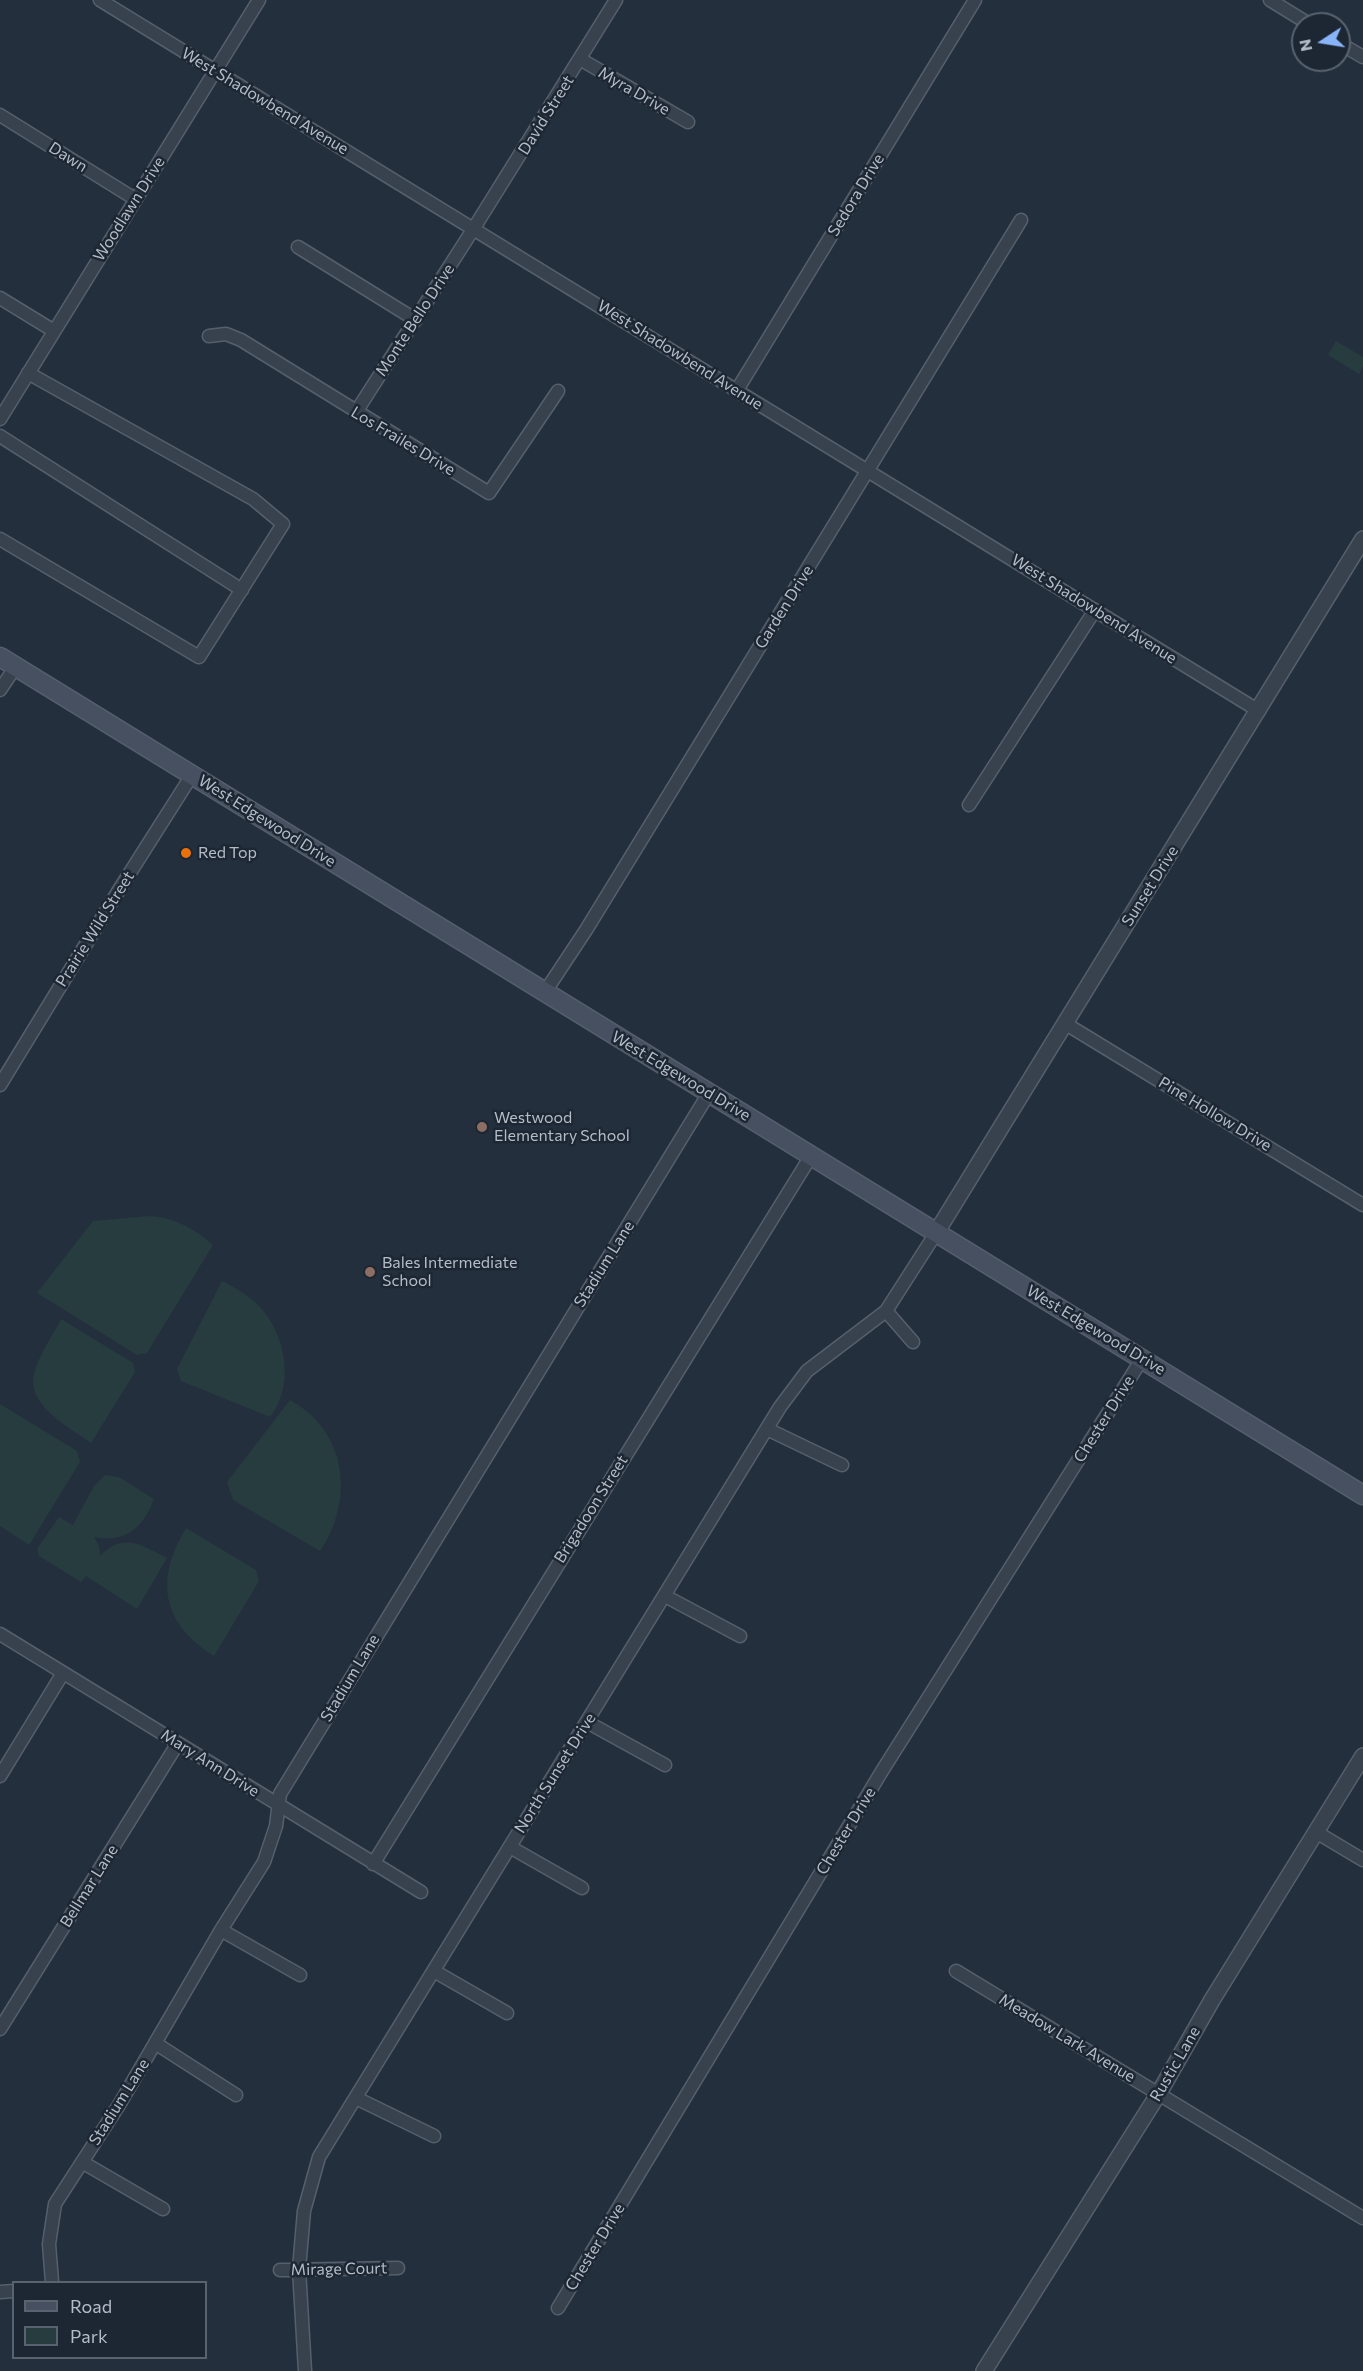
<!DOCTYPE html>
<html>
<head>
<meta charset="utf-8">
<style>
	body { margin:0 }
	#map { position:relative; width:1363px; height:2371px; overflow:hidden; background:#242f3e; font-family:Commissioner,sans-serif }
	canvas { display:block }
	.legend { position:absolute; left:12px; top:2281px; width:195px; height:78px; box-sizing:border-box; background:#1d2633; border:2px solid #59626f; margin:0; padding:8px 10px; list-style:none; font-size:18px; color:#b4bcc9 }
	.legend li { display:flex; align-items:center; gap:12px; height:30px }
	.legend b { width:30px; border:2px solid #59626f }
	.north { position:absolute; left:1291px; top:12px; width:60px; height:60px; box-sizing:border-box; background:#1d2633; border:2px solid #59626f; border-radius:50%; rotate:258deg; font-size:16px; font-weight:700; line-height:24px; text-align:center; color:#b4bcc9 }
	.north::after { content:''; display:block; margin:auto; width:21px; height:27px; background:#8ab4f8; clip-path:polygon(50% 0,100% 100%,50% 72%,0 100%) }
</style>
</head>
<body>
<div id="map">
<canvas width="1363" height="2371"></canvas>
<ul class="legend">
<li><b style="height:8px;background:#465061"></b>Road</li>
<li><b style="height:16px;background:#263c3f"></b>Park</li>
</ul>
<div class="north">N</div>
</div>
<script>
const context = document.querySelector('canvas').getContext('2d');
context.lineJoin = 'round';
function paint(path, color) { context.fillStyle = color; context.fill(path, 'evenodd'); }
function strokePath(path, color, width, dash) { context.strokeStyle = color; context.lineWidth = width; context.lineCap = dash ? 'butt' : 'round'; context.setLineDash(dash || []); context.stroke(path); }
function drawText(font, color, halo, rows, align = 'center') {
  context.font = font + ' Commissioner,sans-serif'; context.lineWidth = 5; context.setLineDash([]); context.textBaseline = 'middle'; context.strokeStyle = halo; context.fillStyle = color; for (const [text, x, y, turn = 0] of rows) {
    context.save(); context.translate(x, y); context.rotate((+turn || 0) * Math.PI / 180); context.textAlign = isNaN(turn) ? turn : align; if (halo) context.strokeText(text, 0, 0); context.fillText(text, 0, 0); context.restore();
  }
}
const green = new Path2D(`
	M1336,341L1363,357V366L1359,374L1328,355Z
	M150,1216C175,1218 194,1228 213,1245L147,1353L137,1355L37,1293L93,1221Z
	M222,1281C236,1288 250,1296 261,1308C286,1336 295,1386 270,1417L181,1381L177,1369Z
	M61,1319L133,1363L135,1372L91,1443C69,1427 23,1404 35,1370C41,1352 53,1335 61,1319Z
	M290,1400C347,1431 355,1500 320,1551L233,1500L227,1482Z
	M0,1404L77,1451L80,1462L29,1545L0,1526Z
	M105,1475L119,1477L154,1499C143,1528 126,1543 94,1537L99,1546L100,1556C123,1532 141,1545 167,1558L137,1609L86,1576L81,1582L39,1556L37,1549L59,1517L73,1525L94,1486Z
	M186,1528L256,1570L259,1581L214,1656C161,1623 155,1579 186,1528Z`);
const minor = new Path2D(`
	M100,0L1259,711
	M1270,0L1309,24
	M1339,43L1363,57
	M580,59L688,122
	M0,115L135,199
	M298,247L416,320
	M0,298L54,331
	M209,336L226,334L241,340L489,493L558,391
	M737,390L975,0
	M356,412L474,228L616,0
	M0,419L259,0
	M0,436L242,590
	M0,539L199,657L283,524L253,499L28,373
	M0,690L16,666
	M969,805L1095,610
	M545,992L586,930L1021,220
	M1066,1024L1363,1205
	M0,1085L119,890L192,775
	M886,1311L913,1342
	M767,1429L842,1465
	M665,1596L740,1636
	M0,1634L421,1892
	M587,1722L665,1765
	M0,1776L63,1673
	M1316,1832L1363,1860
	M510,1847L582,1888
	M373,1864L811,1156
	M221,1930L300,1975
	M434,1971L507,2013
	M956,1971L1363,2218
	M0,2029L178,1743
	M155,2043L236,2095
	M356,2098L434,2136
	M82,2162L163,2209
	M280,2270L398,2268
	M52,2282L49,2244L55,2204L119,2105L221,1930L264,1862L276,1826L280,1794L709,1093
	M0,2292L14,2291
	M558,2308L882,1771L1142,1359
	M305,2371L299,2269L304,2211L319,2157L780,1407L807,1371L886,1311L936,1233`);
const tertiary = new Path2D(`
	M936,1233L1363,539
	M984,2371L1159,2093L1212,2000L1363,1756`);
const secondary = new Path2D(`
	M0,657L1363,1495`);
const markers = [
	[186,853,6,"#e8710a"],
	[482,1127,6,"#8d6e63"],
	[370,1272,6,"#8d6e63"]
];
const streetNames = [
	["Myra Drive",634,91,30],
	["West Shadowbend Avenue",265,101,31],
	["David Street",546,115,-58],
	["Dawn",68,157,32],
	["Sedora Drive",856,195,-59],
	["Woodlawn Drive",129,209,-58],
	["Monte Bello Drive",415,320,-57],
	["West Shadowbend Avenue",680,355,32],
	["Los Frailes Drive",403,441,31],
	["Garden Drive",784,607,-58],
	["West Shadowbend Avenue",1094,609,32],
	["West Edgewood Drive",267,821,32],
	["Sunset Drive",1150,886,-58],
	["Prairie Wild Street",95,929,-58],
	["West Edgewood Drive",681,1076,31],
	["Pine Hollow Drive",1215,1114,31],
	["Stadium Lane",604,1264,-58],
	["West Edgewood Drive",1096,1330,31],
	["Chester Drive",1104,1419,-58],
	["Brigadoon Street",591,1509,-58],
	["Stadium Lane",350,1678,-59],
	["Mary Ann Drive",210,1763,32],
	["North Sunset Drive",555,1773,-58],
	["Chester Drive",846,1831,-59],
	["Bellmar Lane",89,1886,-58],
	["Meadow Lark Avenue",1067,2038,31],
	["Rustic Lane",1175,2064,-60],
	["Stadium Lane",119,2102,-58],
	["Chester Drive",595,2247,-59],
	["Mirage Court",339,2269,-1]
];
const poiNames = [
	["Red Top",198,853],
	["Westwood",494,1118],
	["Elementary School",494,1136],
	["Bales Intermediate",382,1263],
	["School",382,1281]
];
paint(green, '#263c3f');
strokePath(minor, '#565f6c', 15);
strokePath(tertiary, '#565f6c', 18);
strokePath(secondary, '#565f6c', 21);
strokePath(minor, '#38414e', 12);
strokePath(tertiary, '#38414e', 15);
strokePath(secondary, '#465061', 18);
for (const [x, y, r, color] of markers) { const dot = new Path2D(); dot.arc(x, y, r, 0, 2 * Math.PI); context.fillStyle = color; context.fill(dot); strokePath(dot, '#1d2633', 2); }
drawText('16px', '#b4bcc9', '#1d2633', streetNames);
drawText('16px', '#b4bcc9', '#1d2633', poiNames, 'left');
</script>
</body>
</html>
